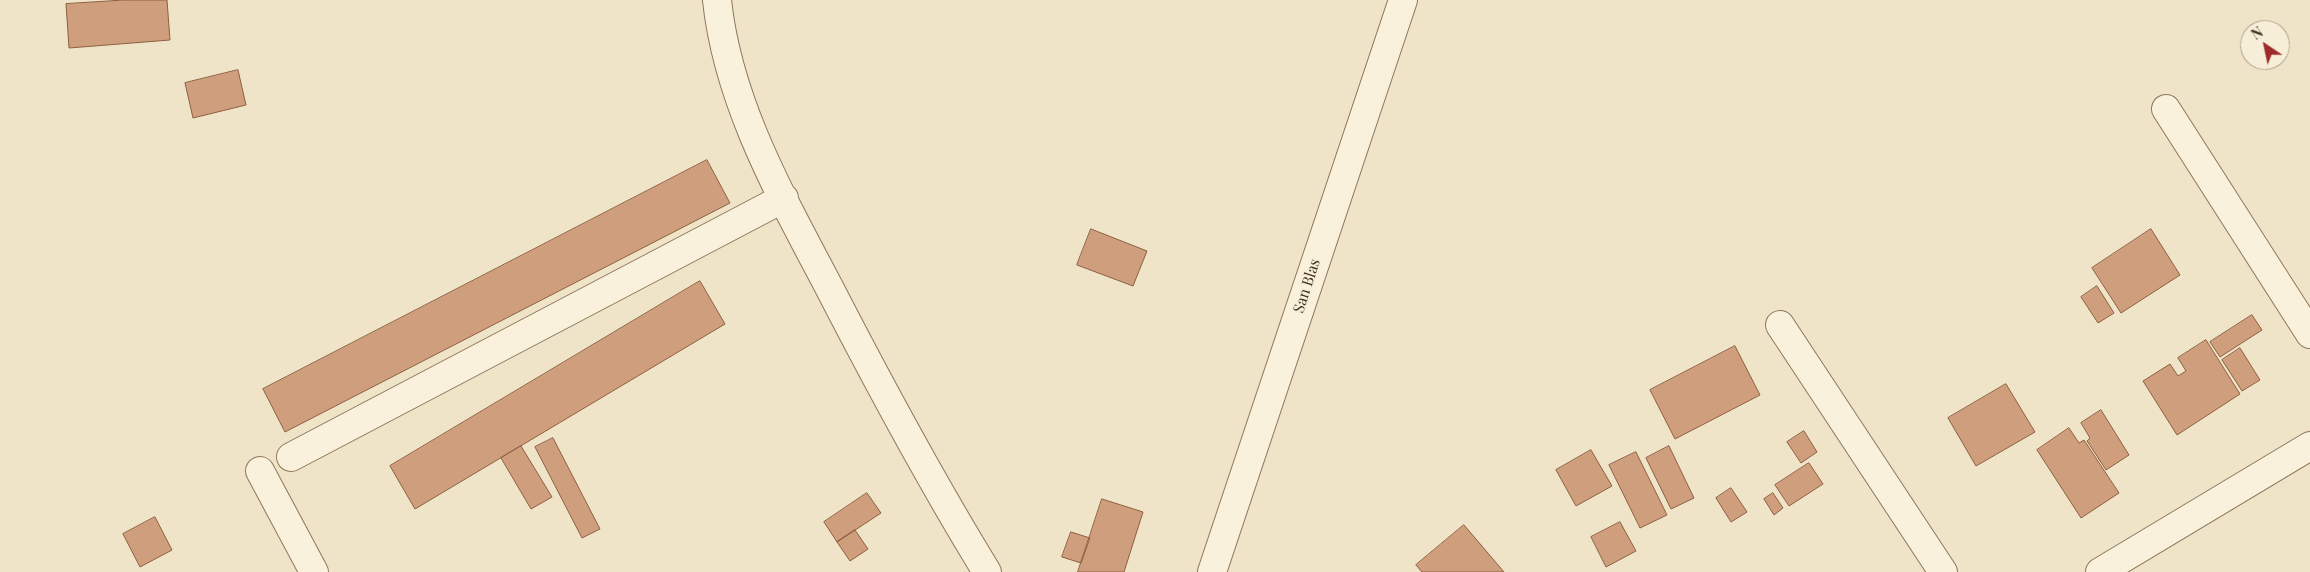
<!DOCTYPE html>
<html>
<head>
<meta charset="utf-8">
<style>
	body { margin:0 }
	#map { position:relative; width:2310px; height:572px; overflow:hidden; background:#f0e4c8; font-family:"Playfair Display",serif }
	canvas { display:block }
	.north { position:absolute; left:2240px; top:20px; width:50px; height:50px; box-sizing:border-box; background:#f7eed8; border:1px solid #ada18e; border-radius:50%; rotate:326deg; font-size:14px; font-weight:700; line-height:20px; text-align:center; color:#3d2e20 }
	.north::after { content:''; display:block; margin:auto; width:18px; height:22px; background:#9e2a2b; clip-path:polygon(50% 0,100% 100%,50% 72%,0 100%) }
</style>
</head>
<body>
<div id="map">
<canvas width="2310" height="572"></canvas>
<div class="north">N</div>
</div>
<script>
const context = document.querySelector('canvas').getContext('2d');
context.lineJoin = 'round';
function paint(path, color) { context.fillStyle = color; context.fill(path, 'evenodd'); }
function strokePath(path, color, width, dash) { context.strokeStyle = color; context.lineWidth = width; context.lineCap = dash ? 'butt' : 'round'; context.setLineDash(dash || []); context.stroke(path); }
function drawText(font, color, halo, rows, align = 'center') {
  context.font = font + ' "Playfair Display",serif'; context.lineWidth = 4; context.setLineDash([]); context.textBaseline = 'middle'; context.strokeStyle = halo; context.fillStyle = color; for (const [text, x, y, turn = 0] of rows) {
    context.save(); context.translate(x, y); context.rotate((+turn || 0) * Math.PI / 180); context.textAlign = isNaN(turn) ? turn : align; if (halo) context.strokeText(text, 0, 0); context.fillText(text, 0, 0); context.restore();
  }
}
const building = new Path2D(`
	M124,0H167L170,40L69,48L66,4Z
	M238,70L246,105L193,118L185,83Z
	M707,160L730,203L285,432L263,389Z
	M1091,229L1147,251L1133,286L1077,265Z
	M2151,229L2180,275L2121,313L2092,268Z
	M700,281L725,324L415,509L390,466Z
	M2097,286L2114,313L2098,323L2081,297Z
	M2252,315L2262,330L2220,357L2210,342Z
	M2206,340L2240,394L2177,435L2143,381L2170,364L2178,376L2186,371L2178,358Z
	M1735,346L1760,395L1675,439L1650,390Z
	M2240,348L2260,380L2242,391L2222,360Z
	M2006,384L2035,432L1976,466L1948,418Z
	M2101,410L2129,455L2106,470L2087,441L2090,438L2081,423Z
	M2069,428L2079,443L2084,440L2119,493L2081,518L2037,450Z
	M1804,431L1817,452L1801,463L1787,442Z
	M553,438L600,529L582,538L535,447Z
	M521,446L552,497L531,509L501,458Z
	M1669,446L1694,498L1671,509L1646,458Z
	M1591,450L1612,486L1576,506L1556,470Z
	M1636,452L1667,515L1640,528L1609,465Z
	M1809,463L1823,484L1789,506L1775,485Z
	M1731,488L1747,512L1731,522L1716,498Z
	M867,493L881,513L837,542L824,522Z
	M1773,493L1783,508L1774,515L1764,499Z
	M1102,499L1143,512L1124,572H1078Z
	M155,517L172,550L140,567L123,534Z
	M1620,522L1636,551L1606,567L1591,537Z
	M1464,525L1504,572H1422L1416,565Z
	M855,530L868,549L850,561L837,542Z
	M1071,532L1090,538L1081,563L1062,557Z`);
const minor = new Path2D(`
	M717,0C728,105 783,199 831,291C880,386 931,481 987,572
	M2166,109L2310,334
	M1780,325L1943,572
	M291,457L784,198
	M260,471L314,572
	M1212,572L1403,0
	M2100,572L2310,446`);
const streetNames = [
	["San Blas",1307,286,-72]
];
paint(building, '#cf9f7d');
strokePath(building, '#8d5f41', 1);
strokePath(minor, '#8d765c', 30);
strokePath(minor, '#faf1dc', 28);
drawText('15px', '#3d2e20', '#f7eed8', streetNames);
</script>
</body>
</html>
